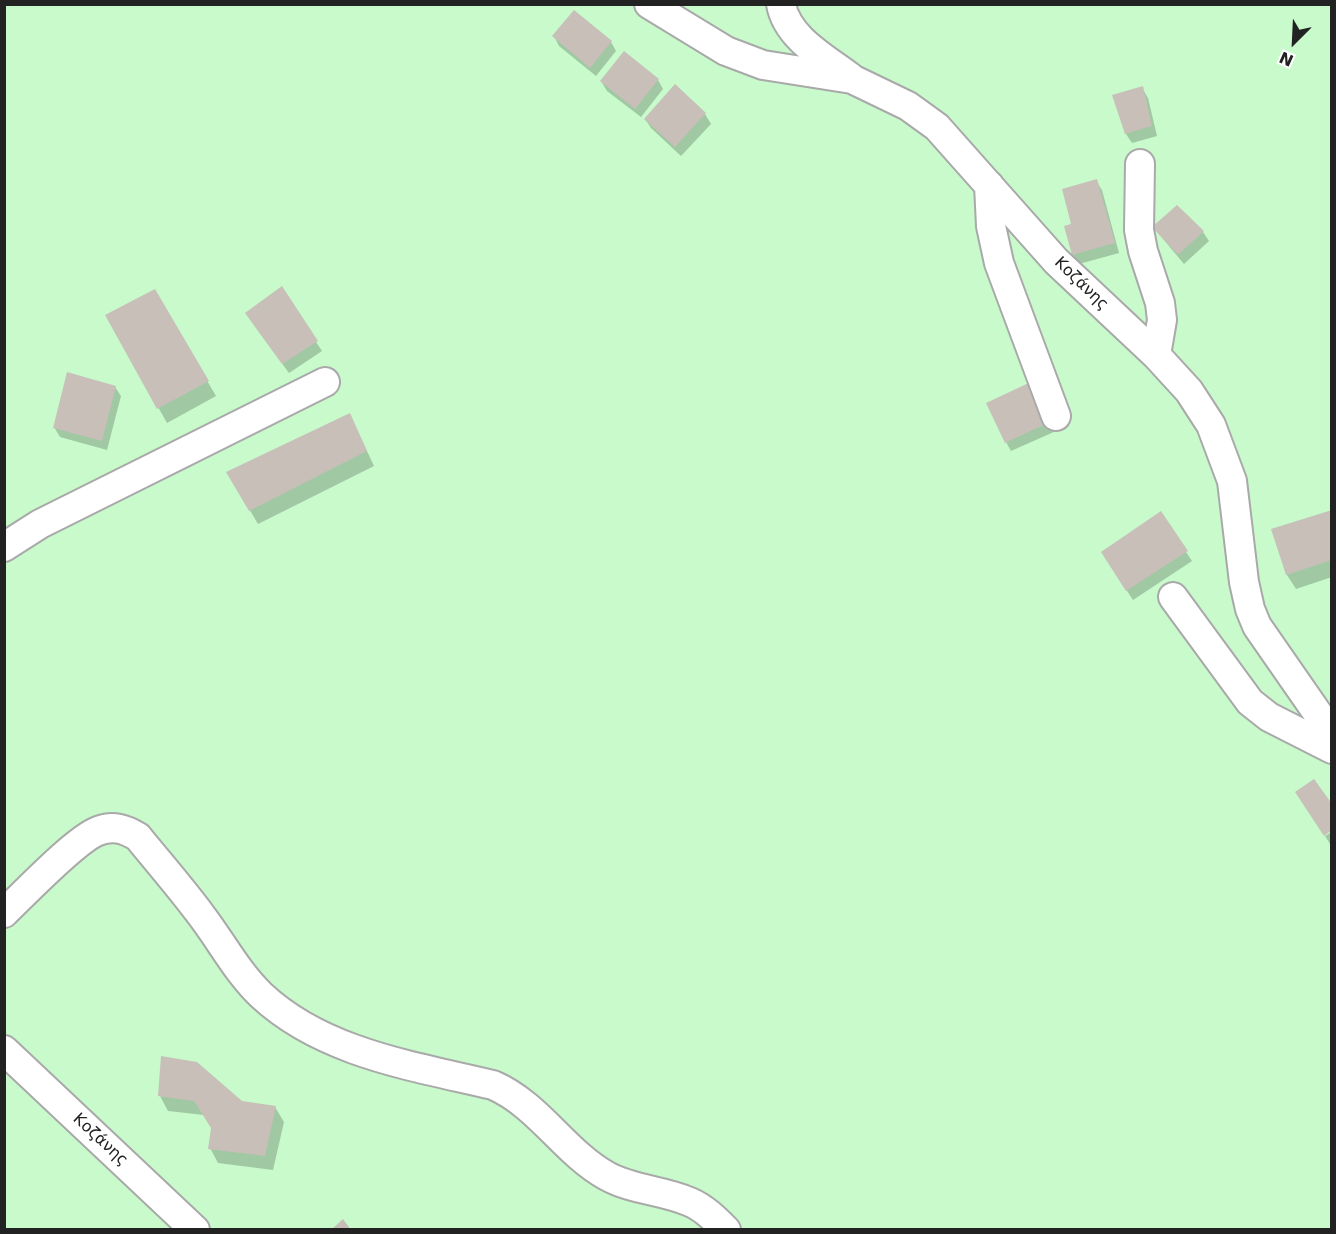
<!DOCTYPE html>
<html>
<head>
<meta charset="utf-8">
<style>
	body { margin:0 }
	#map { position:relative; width:1336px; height:1234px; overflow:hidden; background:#f2efe9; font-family:"DejaVu Sans",sans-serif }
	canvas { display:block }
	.frame { position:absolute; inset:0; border:6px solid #222; pointer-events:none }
	.north { position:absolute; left:1264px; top:12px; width:60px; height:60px; -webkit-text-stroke:4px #fff; paint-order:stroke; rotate:204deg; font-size:16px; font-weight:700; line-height:24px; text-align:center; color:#222 }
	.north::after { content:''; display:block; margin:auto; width:21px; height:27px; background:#222; clip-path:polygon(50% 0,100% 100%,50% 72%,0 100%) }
</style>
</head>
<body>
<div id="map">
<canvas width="1336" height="1234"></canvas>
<div class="frame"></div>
<div class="north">N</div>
</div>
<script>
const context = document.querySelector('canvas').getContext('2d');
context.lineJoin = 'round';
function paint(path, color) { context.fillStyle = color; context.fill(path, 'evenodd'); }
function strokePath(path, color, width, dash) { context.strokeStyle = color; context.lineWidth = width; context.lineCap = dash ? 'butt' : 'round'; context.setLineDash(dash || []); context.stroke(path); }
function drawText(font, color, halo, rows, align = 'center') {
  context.font = font + ' "DejaVu Sans",sans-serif'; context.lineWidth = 6; context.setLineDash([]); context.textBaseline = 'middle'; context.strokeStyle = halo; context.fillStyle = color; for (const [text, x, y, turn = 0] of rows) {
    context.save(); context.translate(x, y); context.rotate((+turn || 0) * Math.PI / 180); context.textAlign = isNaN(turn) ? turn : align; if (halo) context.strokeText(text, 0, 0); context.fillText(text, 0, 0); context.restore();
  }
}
const park = new Path2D(`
	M5,5H1331V1229H5Z`);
const shadow = new Path2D(`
	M554,36L611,42L616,51L596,76L559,46Z
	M658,80L663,89L641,117L607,91L601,81Z
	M675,87L705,114L711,124L681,156L651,128L645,119Z
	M1142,88L1148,98L1157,136L1132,143L1126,134Z
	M1096,181L1102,190L1119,253L1079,264L1073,254V225Z
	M1177,207L1203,232L1209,241L1184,264L1154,228Z
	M154,291L216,396L167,423L107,316Z
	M252,322L316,342L322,351L289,373Z
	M115,387L121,396L107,450L60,437L54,427Z
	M1038,392L1056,431L1011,451L1006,442Z
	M357,430L374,466L258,524L228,473Z
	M1332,511V577L1296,589L1287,575L1273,530Z
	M1186,552L1192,561L1133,600L1108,562Z
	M1332,832V843L1330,844L1325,836Z
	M160,1096L275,1107L284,1122L273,1170L218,1163L210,1148L212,1129L204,1115L168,1111Z`);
const building = new Path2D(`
	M574,10L612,41L590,68L552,36Z
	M624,51L659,79L635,109L600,81Z
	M675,84L706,113L675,147L644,119Z
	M1143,86L1152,126L1125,134L1112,95Z
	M1097,179L1115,243L1072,255L1064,226L1071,224L1062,189Z
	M1177,205L1204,231L1178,255L1152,227Z
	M282,286L318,341L282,364L245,313Z
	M155,289L209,381L157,409L105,315Z
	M67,372L116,386L102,441L53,428Z
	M1033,381L1052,421L1005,443L986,403Z
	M350,413L367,451L249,511L226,472Z
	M1332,510V560L1286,575L1271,529Z
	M1161,511L1188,551L1126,591L1101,552Z
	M1314,779L1332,804V830L1324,836L1295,792Z
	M161,1056L197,1062L242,1101L276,1106L265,1156L208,1149L211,1128L194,1101L158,1096Z
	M343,1219L351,1230H331Z`);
const minor = new Path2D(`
	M649,4L726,51L763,65L852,79L908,106L937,127L1056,261L1156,355L1189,391L1211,425L1232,481L1244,582L1250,609L1257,626L1332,734
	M781,4C787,38 825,58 850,77
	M1140,164L1139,230L1143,251L1160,303L1162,320L1156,355
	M989,185L991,226L999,263L1056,416
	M4,547L40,524L325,382
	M1173,597L1250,702L1269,717L1332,749
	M4,913C25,893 75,840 98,831C113,825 125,829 138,837C159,863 181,888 201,915C221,941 237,972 261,995C323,1053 413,1066 493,1085C539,1105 564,1152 607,1176C632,1190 663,1190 690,1202C704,1208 715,1219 726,1230
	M4,1050L195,1230`);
const streetNames = [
	["Κοζάνης",1081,284,44],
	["Κοζάνης",100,1140,43]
];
paint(park, '#c8facc');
paint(shadow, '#0003');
paint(building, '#c7bfb8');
strokePath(minor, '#a9a9a9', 32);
strokePath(minor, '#fff', 28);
drawText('16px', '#222', '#fff', streetNames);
</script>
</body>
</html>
